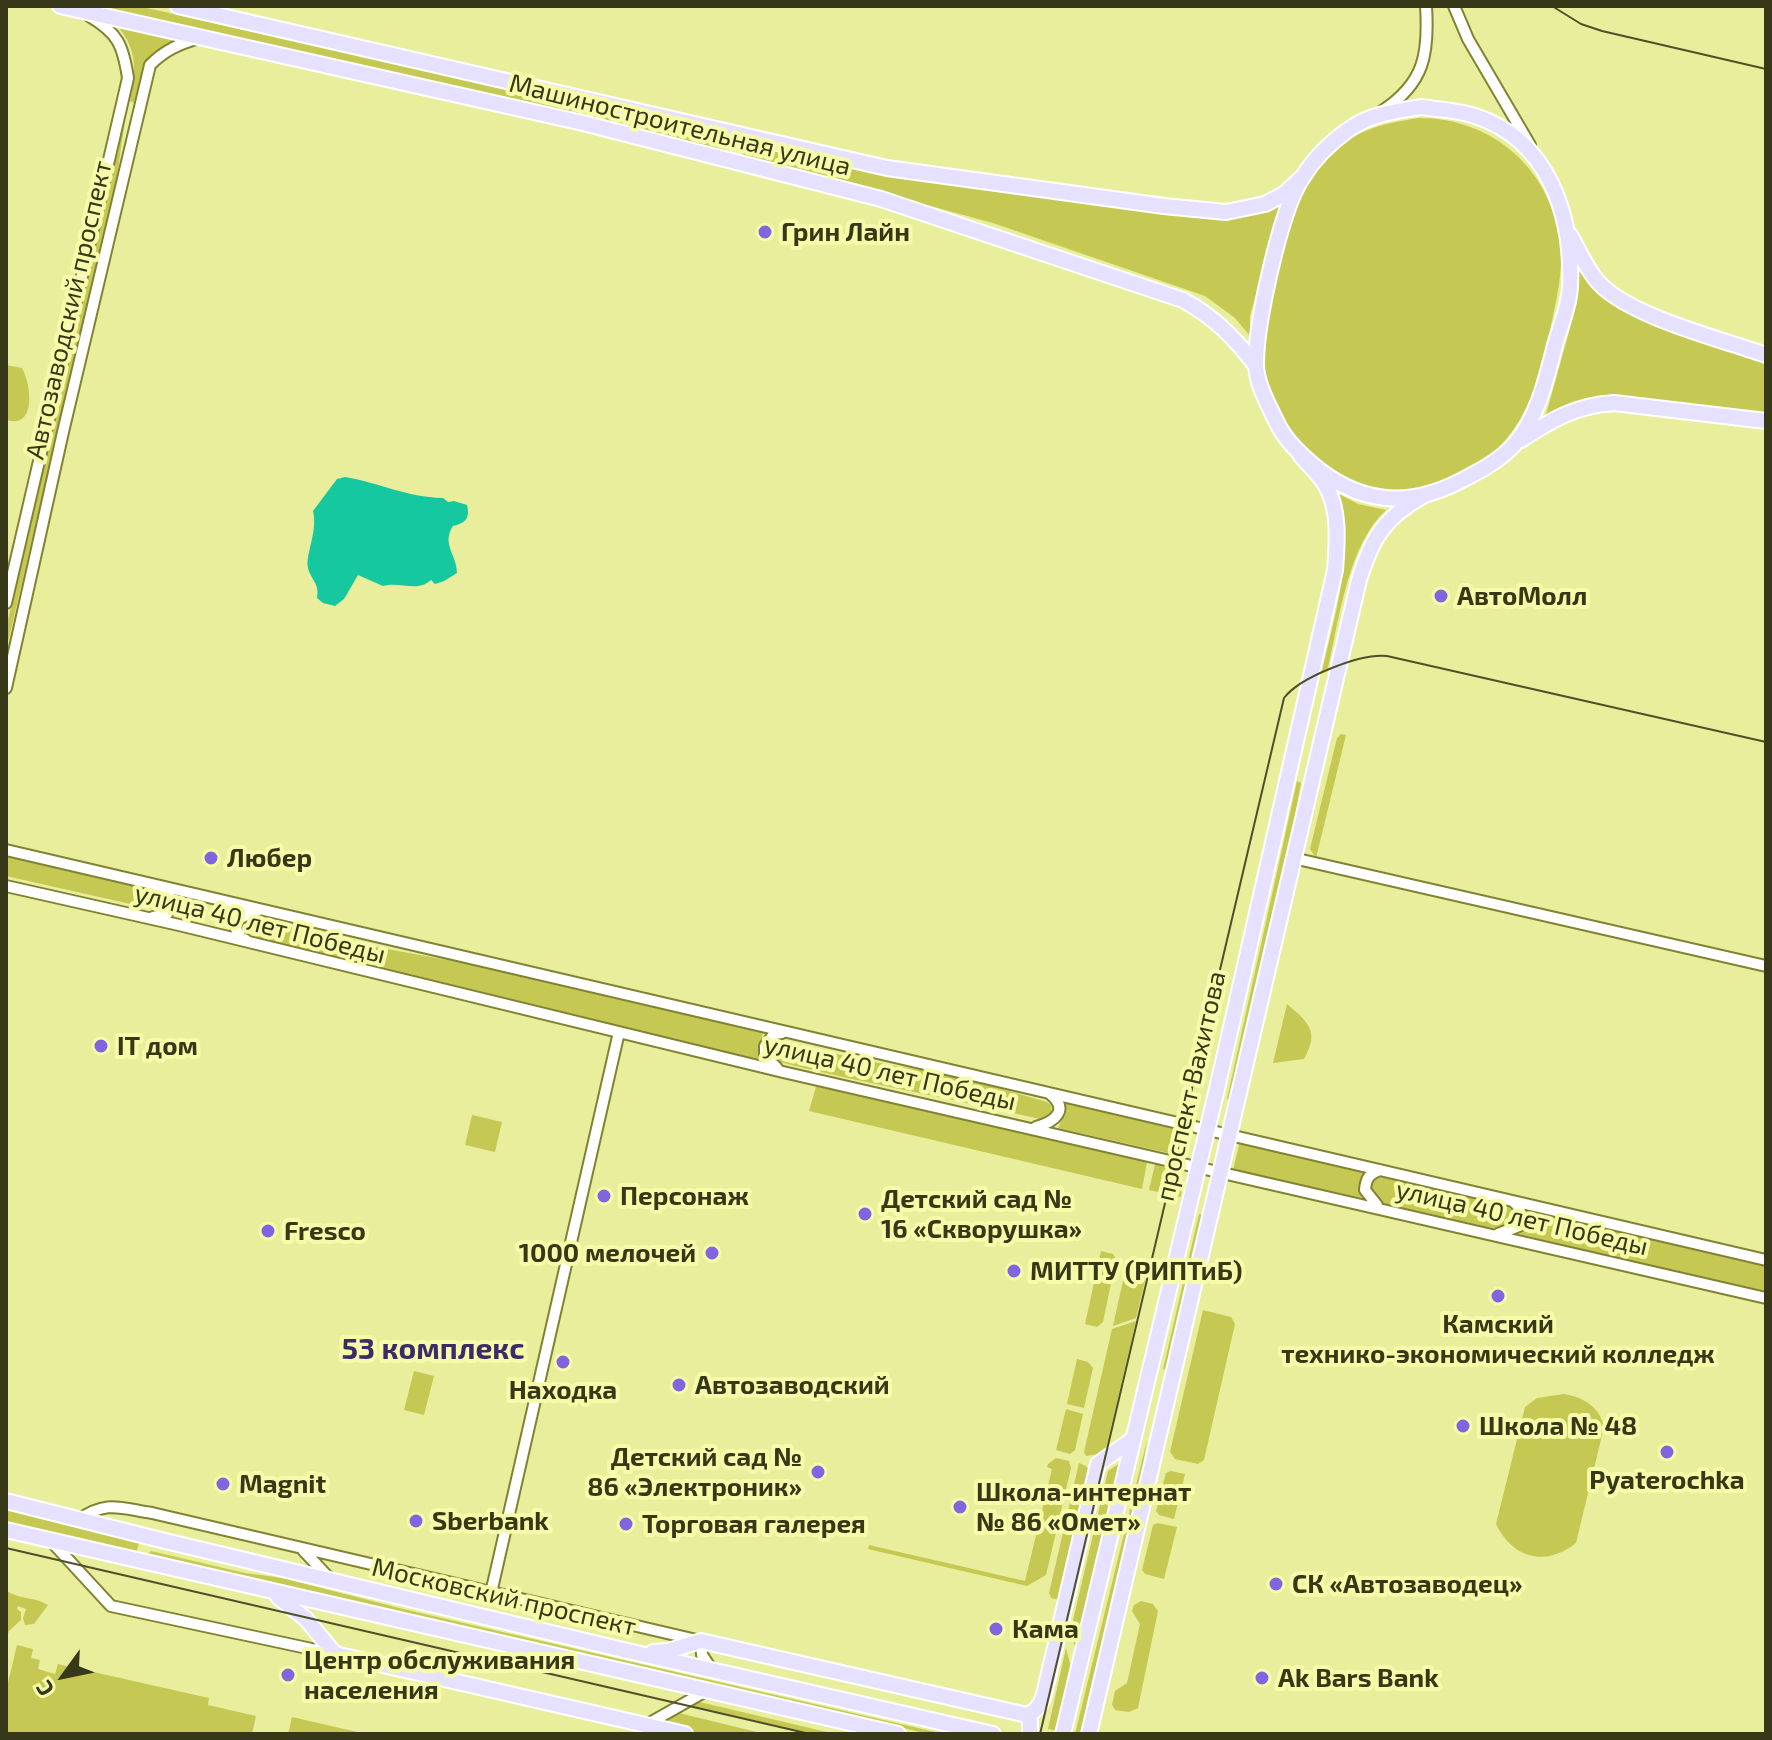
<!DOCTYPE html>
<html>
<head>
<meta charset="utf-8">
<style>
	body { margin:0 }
	#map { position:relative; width:1772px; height:1740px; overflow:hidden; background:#e9ee9c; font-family:"Exo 2",sans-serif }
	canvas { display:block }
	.frame { position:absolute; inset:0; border:8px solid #373817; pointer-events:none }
	.north { position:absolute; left:24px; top:1636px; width:80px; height:80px; -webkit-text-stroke:6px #f6fba9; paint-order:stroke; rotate:237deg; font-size:22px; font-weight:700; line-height:32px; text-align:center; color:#373817 }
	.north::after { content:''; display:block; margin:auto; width:28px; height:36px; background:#373817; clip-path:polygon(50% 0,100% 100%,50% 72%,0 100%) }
</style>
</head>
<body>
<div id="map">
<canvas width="1772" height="1740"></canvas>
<div class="frame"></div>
<div class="north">С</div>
</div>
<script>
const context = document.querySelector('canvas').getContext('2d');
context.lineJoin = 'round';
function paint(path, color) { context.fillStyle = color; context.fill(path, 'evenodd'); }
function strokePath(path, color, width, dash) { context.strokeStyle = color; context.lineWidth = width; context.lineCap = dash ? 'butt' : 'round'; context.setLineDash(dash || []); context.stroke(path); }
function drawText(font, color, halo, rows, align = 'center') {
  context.font = font + ' "Exo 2",sans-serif'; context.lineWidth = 8; context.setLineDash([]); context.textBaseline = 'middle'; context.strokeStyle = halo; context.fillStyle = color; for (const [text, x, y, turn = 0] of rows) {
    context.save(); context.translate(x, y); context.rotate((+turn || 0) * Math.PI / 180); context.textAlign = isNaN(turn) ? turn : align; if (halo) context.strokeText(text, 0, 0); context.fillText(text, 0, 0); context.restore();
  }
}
const green = new Path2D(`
	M84,6H138L727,139L730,145L722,152Z
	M118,27L178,41C148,51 141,74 134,103L130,101C136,73 138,50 118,27Z
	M126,113L117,177L6,651V628Z
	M1419,118C1492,118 1550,168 1560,241C1564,271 1556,301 1550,331C1535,397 1519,450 1451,479C1429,489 1406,495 1381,492C1320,485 1268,420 1263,362C1260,326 1282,237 1296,202C1303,183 1319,163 1335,149C1358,129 1390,122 1419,118Z
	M745,145L885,174L1234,217L1265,210L1281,203L1250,316V336L1235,318L1205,296L993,223L875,191L740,162Z
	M1580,265L1599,292L1621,309L1766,362V414L1615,397L1577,401L1545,418L1577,303Z
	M6,365L22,368C29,380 35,413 20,420C16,422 10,421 6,420Z
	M1339,494L1358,504L1386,510C1348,545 1339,619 1328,668L1322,671C1336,610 1354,557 1339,494Z
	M1341,734L1346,735L1316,858L1310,849L1337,738Z
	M1297,781L1301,783L1287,860L1233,1101L1227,1099Z
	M6,854L154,889L165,899L157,910L6,876Z
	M258,918L359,944L470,964L763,1032L759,1052L760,1061C592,1018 423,980 256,937L251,929L252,923Z
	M1287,1004C1308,1022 1320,1031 1304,1059L1273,1063Z
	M780,1042L879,1063L956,1076L1047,1102L1051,1105L1052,1114L1044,1120C956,1099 867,1084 779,1062L771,1055L773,1044Z
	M817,1083L1039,1132L1082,1147L1147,1162L1142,1189L809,1111Z
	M1064,1101L1179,1127L1173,1154L1058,1128L1066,1110Z
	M472,1115L502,1122L495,1152L465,1145Z
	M1240,1141L1367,1171L1359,1186L1362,1198L1233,1170Z
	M1155,1164C1177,1170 1185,1173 1181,1197L1149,1190Z
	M1389,1176L1510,1205L1513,1210C1513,1222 1508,1226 1497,1229L1381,1203L1372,1195L1370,1187L1374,1179Z
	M1526,1207L1766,1266V1293L1519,1234L1533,1224V1215Z
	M1199,1214L1205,1215L1168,1371L1163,1369Z
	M1101,1251L1113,1254L1116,1259L1103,1322L1097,1327L1085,1324Z
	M1124,1276L1145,1281L1136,1318L1113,1326Z
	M1203,1310L1231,1317L1235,1324L1204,1460L1198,1464L1175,1459L1170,1452Z
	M1136,1321L1105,1453L1086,1456L1084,1452L1112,1329Z
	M1077,1359L1088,1362L1093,1368L1084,1408L1067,1404Z
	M414,1371L434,1376L424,1415L404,1410Z
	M1564,1394C1583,1397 1600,1407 1604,1427L1576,1543C1546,1567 1513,1559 1496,1524L1525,1407L1537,1398Z
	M1066,1409L1083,1414L1075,1450L1070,1454L1056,1450Z
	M1147,1440L1142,1474L1080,1734H1075Z
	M1056,1458L1069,1461L1071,1468L1046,1575L1027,1586L868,1549L869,1545L1025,1581L1052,1469L1047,1467L1048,1464Z
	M1079,1463L1086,1466L1091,1473L1060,1600L1051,1598L1049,1593Z
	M1120,1463L1076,1649L1070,1633L1108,1471Z
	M1171,1471L1185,1474L1174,1519L1159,1515L1156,1511L1166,1473Z
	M6,1508L140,1540L136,1553L6,1523Z
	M1158,1523L1177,1527L1164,1579L1145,1574L1142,1570L1153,1525Z
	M151,1551L245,1573L283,1578L403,1609L944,1734H929L333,1596L150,1559L148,1554Z
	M6,1590C18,1600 34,1596 48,1605L34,1624L25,1625L23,1618L26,1609L18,1606L17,1609L21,1612V1620L9,1631L6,1639Z
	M1141,1601L1153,1604L1158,1611L1138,1708L1129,1712L1115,1710L1112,1705L1115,1691L1127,1683L1140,1624L1132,1611L1134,1605Z
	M17,1645L33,1649L31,1658L40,1660L38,1669L55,1674L58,1664L209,1698L208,1705L256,1716L252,1734H6V1691Z
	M1066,1648L1071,1667L1057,1731L1048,1729Z
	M691,1700L835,1734H811L682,1705Z
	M679,1713L765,1734H697L655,1725Z
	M292,1717L366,1734H288Z`);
const water = new Path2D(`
	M345,477C380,483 406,497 443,498L448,502L454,501L467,505C470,518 466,523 453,526C441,544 457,555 457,573L444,581L435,584L431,580C417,593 400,581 383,586L358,575L344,599L335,606L323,603L317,598C320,584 311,580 308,568C305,555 318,532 313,511L337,479Z`);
const minor = new Path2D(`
	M1454,6L1468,39L1530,145
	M1382,111C1425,83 1429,53 1426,6
	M6,603L128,78C123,45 118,33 89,16
	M6,688L63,432L150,65C165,50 179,44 199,38
	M6,850L1766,1260
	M1293,858L1766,966
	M6,886L179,925L783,1072L1766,1298
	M153,917L167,914L171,905L169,896L157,888
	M246,940L241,938L236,929L238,919L259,910
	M777,1068L765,1056V1046L774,1034L782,1033
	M1036,1127C1054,1122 1071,1110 1049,1093
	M1377,1205L1365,1190C1366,1178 1369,1174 1380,1170
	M1498,1234L1519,1226C1522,1216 1521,1206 1512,1201
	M78,1520C107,1500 119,1508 152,1513L701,1641L702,1655L712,1670
	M51,1541L111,1606L335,1654
	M303,1550L330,1579
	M491,1593L619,1032
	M646,1725L706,1691`);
const major = new Path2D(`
	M60,6L583,123L881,199L1183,300C1214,317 1235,338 1256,366
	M178,6L887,168L1164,206L1226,212L1265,204L1284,194L1300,179
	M1422,107C1439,110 1458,110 1475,116C1549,140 1573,216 1570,287C1569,306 1560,327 1555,345C1546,380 1538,417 1514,445C1502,458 1486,468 1470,476C1417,506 1369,508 1319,470C1302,456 1285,441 1276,421C1268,404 1256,383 1256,364C1256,324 1280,211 1302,178C1313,160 1331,142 1348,130C1370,114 1395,111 1422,107Z
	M1570,235C1579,251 1587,270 1599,283C1631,317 1721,339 1766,355
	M1521,440C1551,420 1577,405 1614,403L1766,421
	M6,1501L161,1540L632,1652L993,1734
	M6,1530L898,1734
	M278,1597L306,1619L335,1654L685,1734
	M653,1652L668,1651L701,1641L1027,1715C1039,1710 1042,1702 1045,1690L1098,1464L1133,1439
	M1027,1715L1030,1722V1734
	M1063,1734L1216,1093L1335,570C1337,543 1340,510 1326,486C1320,475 1309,466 1301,456
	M1089,1734L1359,580C1372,538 1384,518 1423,496`);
const tram = new Path2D(`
	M1552,6L1581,24L1602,31L1766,69
	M6,1548L810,1734
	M1040,1734L1284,698C1300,677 1361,653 1387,656L1766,742`);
const markers = [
	[765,232,8,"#8164df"],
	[1441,596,8,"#8164df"],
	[211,858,8,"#8164df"],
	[101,1046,8,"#8164df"],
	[604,1196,8,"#8164df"],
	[865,1214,8,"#8164df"],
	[268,1231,8,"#8164df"],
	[712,1253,8,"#8164df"],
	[1014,1271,8,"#8164df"],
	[1498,1296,8,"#8164df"],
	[563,1362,8,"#8164df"],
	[679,1385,8,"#8164df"],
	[1463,1426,8,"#8164df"],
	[1667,1452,8,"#8164df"],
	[818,1472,8,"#8164df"],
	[223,1484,8,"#8164df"],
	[960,1507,8,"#8164df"],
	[416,1521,8,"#8164df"],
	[626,1524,8,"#8164df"],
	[1276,1584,8,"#8164df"],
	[996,1629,8,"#8164df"],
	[288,1675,8,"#8164df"],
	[1262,1678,8,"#8164df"]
];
const streetNames = [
	["Машиностроительная улица",680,125,14],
	["Автозаводский проспект",69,310,-77],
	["улица 40 лет Победы",260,924,14],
	["улица 40 лет Победы",890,1073,13],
	["проспект Вахитова",1191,1086,-77],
	["улица 40 лет Победы",1522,1218,13],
	["Московский проспект",504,1597,13]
];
const poiNames = [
	["Грин Лайн",781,232],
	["АвтоМолл",1457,596],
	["Любер",227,858],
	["IT дом",117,1046],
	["Персонаж",620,1196],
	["Детский сад №",881,1199],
	["16 «Скворушка»",881,1229],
	["Fresco",284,1231],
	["1000 мелочей",696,1253,"right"],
	["МИТТУ (РИПТиБ)",1030,1271],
	["Камский",1498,1324,"center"],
	["технико-экономический колледж",1498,1354,"center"],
	["Автозаводский",695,1385],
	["Находка",563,1390,"center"],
	["Школа № 48",1479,1426],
	["Детский сад №",802,1457,"right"],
	["86 «Электроник»",802,1487,"right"],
	["Pyaterochka",1667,1480,"center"],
	["Magnit",239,1484],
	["Школа-интернат",976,1492],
	["№ 86 «Омет»",976,1522],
	["Sberbank",432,1521],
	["Торговая галерея",642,1524],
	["СК «Автозаводец»",1292,1584],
	["Кама",1012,1629],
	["Центр обслуживания",304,1660],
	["населения",304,1690],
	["Ak Bars Bank",1278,1678]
];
const quarterNames = [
	["53 комплекс",433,1349]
];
paint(green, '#c5c953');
paint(water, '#15c89f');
strokePath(minor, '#818333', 14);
strokePath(major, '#fff', 18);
strokePath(minor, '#fff', 10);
strokePath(major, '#e5e1fe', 14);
strokePath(tram, '#4f5029', 2);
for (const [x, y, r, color] of markers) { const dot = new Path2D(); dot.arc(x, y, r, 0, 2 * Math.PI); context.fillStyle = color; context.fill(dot); strokePath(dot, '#f6fba9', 3); }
drawText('26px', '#373817', '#f6fba9', streetNames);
drawText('bold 26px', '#373817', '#f6fba9', poiNames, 'left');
drawText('bold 30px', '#3a2c68', '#f6fba9', quarterNames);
</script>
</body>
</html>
